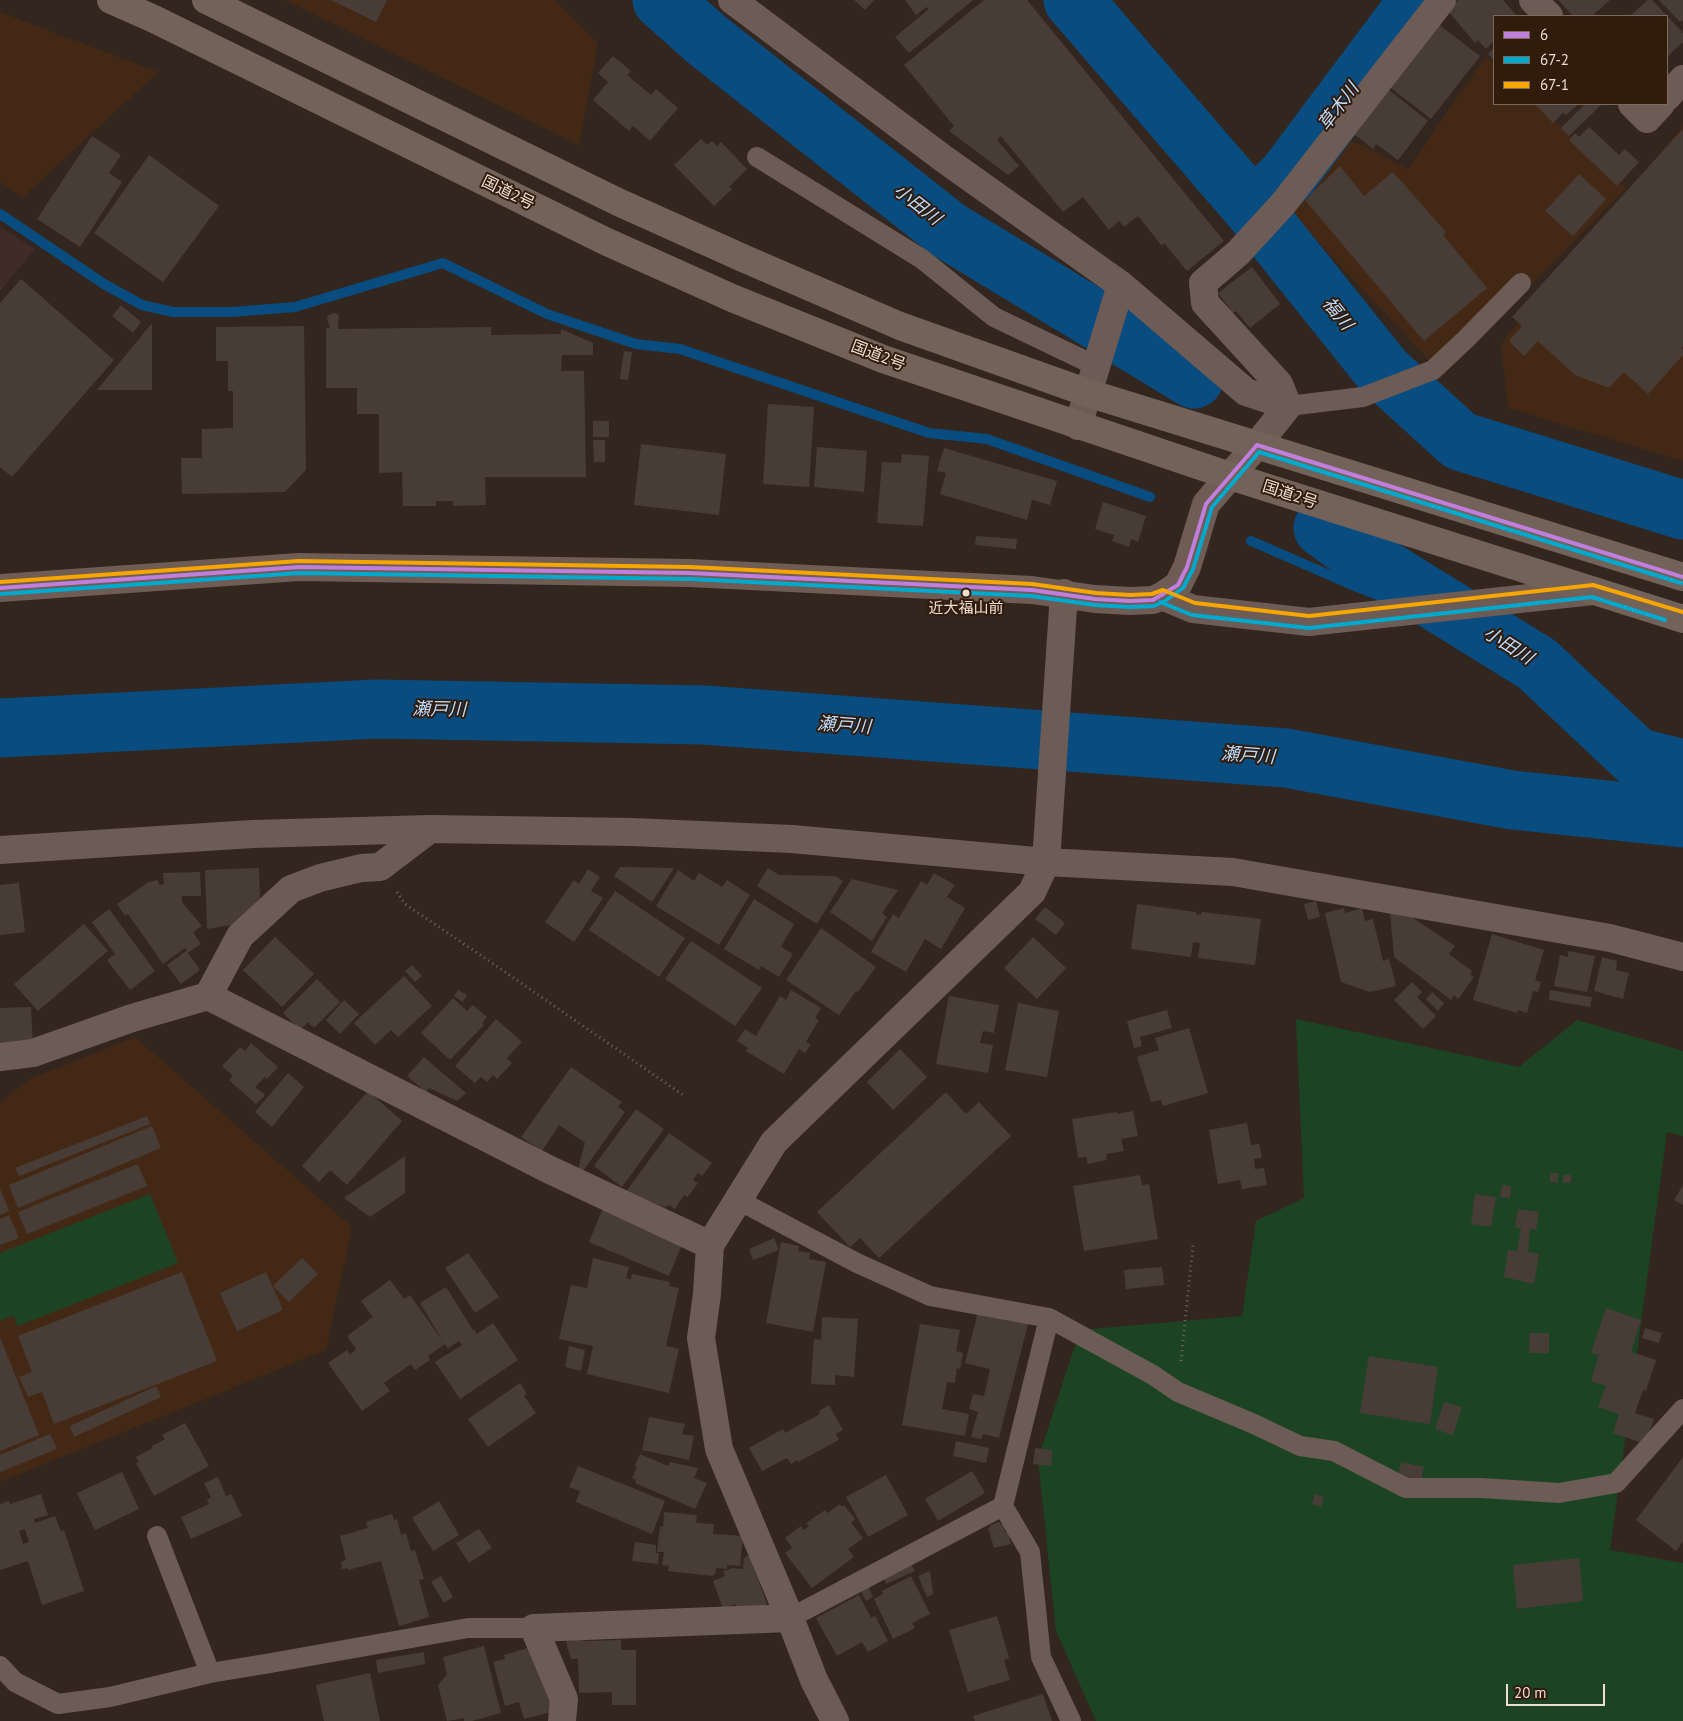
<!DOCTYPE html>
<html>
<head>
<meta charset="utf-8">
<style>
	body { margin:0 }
	#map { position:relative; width:1683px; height:1721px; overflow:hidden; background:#33261e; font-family:"PT Sans",sans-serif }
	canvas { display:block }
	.legend { position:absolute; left:1493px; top:15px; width:175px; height:90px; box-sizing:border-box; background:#311b0b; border:1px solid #7c695b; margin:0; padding:6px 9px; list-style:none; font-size:15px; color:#edded4 }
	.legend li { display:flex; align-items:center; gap:10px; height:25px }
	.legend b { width:25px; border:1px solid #7c695b }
	.scale { position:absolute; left:1506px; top:1684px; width:99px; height:22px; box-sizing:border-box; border:2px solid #edded4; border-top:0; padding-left:6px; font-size:15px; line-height:18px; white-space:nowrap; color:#edded4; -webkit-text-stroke:4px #311b0b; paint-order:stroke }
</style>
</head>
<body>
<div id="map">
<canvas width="1683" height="1721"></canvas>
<ul class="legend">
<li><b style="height:6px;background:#c07fdc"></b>6</li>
<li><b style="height:6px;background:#00a9ce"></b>67-2</li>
<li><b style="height:6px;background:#f7a600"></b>67-1</li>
</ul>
<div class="scale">20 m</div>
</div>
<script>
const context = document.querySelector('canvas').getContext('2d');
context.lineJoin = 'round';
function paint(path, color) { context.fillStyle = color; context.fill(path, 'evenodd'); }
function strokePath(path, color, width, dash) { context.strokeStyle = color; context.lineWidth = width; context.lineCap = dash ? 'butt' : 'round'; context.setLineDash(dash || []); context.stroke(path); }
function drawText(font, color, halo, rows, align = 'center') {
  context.font = font + ' "PT Sans","Noto Sans JP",sans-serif'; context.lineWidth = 4; context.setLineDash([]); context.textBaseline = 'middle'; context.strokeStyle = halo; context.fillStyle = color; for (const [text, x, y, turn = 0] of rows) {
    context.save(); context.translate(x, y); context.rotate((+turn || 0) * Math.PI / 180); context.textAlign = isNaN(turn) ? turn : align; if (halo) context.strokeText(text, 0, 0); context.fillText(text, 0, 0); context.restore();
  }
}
const built = new Path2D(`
	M285,0H555L598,43L579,145Z
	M0,12L158,72L23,197L0,182Z
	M1486,56L1494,64V104H1536L1626,188L1443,375L1291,213L1348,138L1408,169Z
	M1683,126V461L1508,408L1501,344Z
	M135,1037L352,1227L326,1350L0,1482V1102L30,1079Z`);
const industrial = new Path2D(`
	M0,227L35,249L0,291Z`);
const green = new Path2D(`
	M1296,1019L1519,1067L1577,1020L1683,1051V1136L1667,1132L1610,1550L1683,1563V1721H1096L1056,1631L1038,1459L1080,1330L1242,1316L1256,1221L1304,1198Z
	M150,1194L178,1263L18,1326L13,1315L0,1321V1253Z`);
const stream = new Path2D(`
	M0,214L104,284L142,305L173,312H232L295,307L443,263L547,314L636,344L680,349L929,433L987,439L1150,497
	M1251,541L1350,584L1400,604
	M1432,617L1515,649`);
const river = new Path2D(`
	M662,0L707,40L948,230L1194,379
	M1073,0L1254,210L1383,371L1460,441L1683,510
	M1254,210L1289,174L1419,0
	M1323,528L1356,552L1537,664L1636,757L1683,769
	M0,728L377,709L704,715L1286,758L1512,800L1683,818`);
const building = new Path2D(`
	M331,0H387L376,22Z
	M854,0H874L865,10Z
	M905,0H973L909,53L895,37L929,9L926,7L916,15Z
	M984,0H1027L1224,241L1187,271L1164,243L1162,246L1138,216L1124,227L1119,221L1109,230L1083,197L1063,212L1001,136L997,140L1019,166L1008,175L949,131L954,126L904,65Z
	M1458,0H1503L1517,16H1494V41L1486,49L1478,40L1475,43L1447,10Z
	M1558,0H1610L1592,16H1573Z
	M1648,0H1652L1683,33V42L1667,57V16H1630Z
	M1659,0H1683V20L1680,22Z
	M1438,24L1480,56L1431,119L1391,88Z
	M1494,48V61L1488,54Z
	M613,56L631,71L627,75L651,95L656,89L678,108L650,141L633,126L629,131L593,100L608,82L598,73Z
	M1389,90L1428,121L1398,160L1376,144L1373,149L1354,134Z
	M1535,104H1579L1566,115L1563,113L1553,123Z
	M1585,104H1602L1569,136L1561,128Z
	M1589,127L1619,155L1625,149L1639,162L1617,186L1569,140L1575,133L1579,137Z
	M1683,129V346L1681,348L1683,350V355L1648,394L1624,372L1609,388L1575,375L1538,341L1524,356L1509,341L1522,326L1512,317Z
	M92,136L121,155L109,173L122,182L80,247L37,219Z
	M701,139L707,145L712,141L717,146L721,142L747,169L729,187L732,189L714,206L674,165Z
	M149,155L219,206L163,282L94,233Z
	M1340,166L1364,196L1393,172L1446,232L1443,235L1487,288L1424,341L1305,200Z
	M1579,174L1606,199L1573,236L1545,211Z
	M1252,267L1280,304L1250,328L1236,311L1233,313L1218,293Z
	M21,279L114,360L12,477L0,467V303Z
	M121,305L141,322L133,333L112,316Z
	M336,313L339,316L338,329L491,327V335L561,334V329L593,343V355H562L561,371H584L586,477H485L486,505L453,506V501H436V506H403L402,472L379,473V414H357V388H326V328H330L327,318L328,316L330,314Z
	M152,323V390H97Z
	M304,326L306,470L285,492L182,494L181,458H202V429L233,428V391H228V361H216V327Z
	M624,351L632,352L628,380L620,379Z
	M768,404L814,407L809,487L763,484Z
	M593,421H609V437H593Z
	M593,440H605V462H594Z
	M641,444L726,454L719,515L634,505Z
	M817,447L867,451L864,492L814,487Z
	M944,448L1057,481L1050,505L1032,500L1027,520L940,494L946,473L937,471Z
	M902,454L929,456L923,526L877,523L882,462L901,463Z
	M1103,502L1146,516L1138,542L1131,539L1129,547L1112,541L1114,535L1095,529Z
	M976,536L1017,539L1016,549L975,545Z
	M620,867L674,868L652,902L614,876Z
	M259,868L260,898L237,924L207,929L205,870Z
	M768,868L779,875L835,876L843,881L817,924L757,886Z
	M588,869L600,877L591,891L603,898L574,942L545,922L574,880L579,884Z
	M678,870L694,881L699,873L722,887L727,880L750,895L719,945L656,906Z
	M200,872L201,896H182V902L202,926L193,932L201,944L188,953L200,970L181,984L167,965L187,950L185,948L163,964L128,914L125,916L117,904L149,882L157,880L160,885L164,884L163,873Z
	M934,873L955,885L947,897L965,908L941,949L925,939L906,972L871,952L893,914L899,918L921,881L927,885Z
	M852,879L898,890L882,913L887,917L872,941L830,912Z
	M19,883L25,932L0,935V885Z
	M615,891L685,938L659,977L589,930Z
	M754,899L794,924L781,947L793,954L779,977L761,966L759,970L724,949Z
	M1316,901L1320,917L1308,920L1304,904Z
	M1137,904L1196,912V914L1201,915L1202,912L1261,919L1255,965L1198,958L1200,943L1193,942L1191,957L1131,949Z
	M1045,907L1065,923L1056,935L1035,919Z
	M1344,908L1345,913L1362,908L1365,921L1373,919L1383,961L1389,959L1396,986L1370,992L1341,982L1325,913Z
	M109,909L155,971L130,990L107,960L115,954L92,922Z
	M1390,913L1410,916L1455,946L1449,954L1472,971L1470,974L1474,977L1458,999L1454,995L1451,1000L1394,957Z
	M84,924L108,951L38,1011L14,984Z
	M821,928L876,967L858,992L856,991L839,1015L786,980Z
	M1492,934L1544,950L1535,980L1541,982L1538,992L1533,991L1527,1013L1518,1010L1517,1013L1473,1000Z
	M275,937L314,974L282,1007L243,970Z
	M1033,937L1066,968L1037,999L1004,968Z
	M691,941L762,988L735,1026L665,979Z
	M1568,951L1595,956L1587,992L1554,986L1560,955L1568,957Z
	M1602,957L1617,961L1616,970L1629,973L1623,999L1594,991Z
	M412,965L422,976L415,982L405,971Z
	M404,976L432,1006L398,1037L391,1030L375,1045L354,1023Z
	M317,979L340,1002L314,1028L308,1022L300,1030L283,1013Z
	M1412,982L1422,992L1417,997L1436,1016L1423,1029L1394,1000Z
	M458,990L467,995L463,1002L454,996Z
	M791,990L821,1008L815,1018L819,1020L806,1042L811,1044L805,1053L799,1049L784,1074L746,1051L748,1048L737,1041L745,1029L756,1036L780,996L786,1000Z
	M1550,990L1592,997L1590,1007L1549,1000Z
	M1432,992L1444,1003L1438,1011L1426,999Z
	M949,996L999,1005L994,1033L983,1031L980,1043L993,1045L988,1073L936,1064Z
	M453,998L467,1011L473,1005L487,1017L482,1023L484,1025L450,1060L421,1033Z
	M344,1000L359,1014L340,1034L326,1020Z
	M1018,1003L1059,1011L1047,1077L1005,1070Z
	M31,1007L33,1044L0,1046V1008Z
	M1167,1010L1172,1028L1140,1037L1142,1046L1134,1048L1127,1021Z
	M496,1019L522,1042L507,1058L512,1063L497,1079L493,1075L487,1082L481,1077L475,1083L455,1066Z
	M1189,1028L1208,1093L1163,1106L1161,1100L1151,1102L1137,1057L1159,1050L1155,1038Z
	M251,1043L278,1067L267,1079L265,1077L255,1087L265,1095L256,1104L229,1080L233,1076L222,1066L240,1047L245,1051Z
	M900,1049L927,1077L893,1110L867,1082Z
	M424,1057L466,1093L457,1101L429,1088L426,1092L407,1076Z
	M571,1067L622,1102L618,1107L625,1112L583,1171L578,1169L585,1143L559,1125L542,1151L521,1137Z
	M288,1073L304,1087L272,1127L255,1112Z
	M368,1091L402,1121L347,1185L330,1170L319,1182L302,1166Z
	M946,1092L966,1114L979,1102L1011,1136L879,1258L860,1238L850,1247L817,1212Z
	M636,1109L664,1129L622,1187L594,1166Z
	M1133,1111L1138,1136L1121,1139L1124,1151L1106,1154L1107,1160L1088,1164L1086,1157L1078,1158L1072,1119L1117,1112V1114Z
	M147,1116L150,1124L19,1176L15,1168Z
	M1247,1123L1251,1145L1259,1144L1262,1158L1254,1159L1255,1169L1264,1168L1267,1185L1242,1189L1240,1180L1218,1184L1209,1130Z
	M152,1126L161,1148L18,1208L9,1185Z
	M669,1133L712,1163L702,1176L698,1173L693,1180L698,1183L688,1197L684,1195L675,1209L669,1205L665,1207L625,1193Z
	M405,1156V1193L370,1217L344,1198Z
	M138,1164L147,1186L27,1234L18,1212Z
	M1550,1173H1558V1183L1550,1182Z
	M1140,1175L1142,1185L1149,1184L1158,1239L1084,1251L1073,1186Z
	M1563,1175H1571V1183H1563Z
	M1502,1185L1511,1186L1510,1198L1500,1197Z
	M1683,1185V1205L1674,1200Z
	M0,1188L9,1211L0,1215Z
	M1475,1194L1496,1197L1491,1227L1471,1224Z
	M603,1208L683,1242L669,1276L589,1242Z
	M1518,1209L1539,1212L1536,1230L1530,1229L1528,1252L1539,1254L1534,1284L1504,1277L1508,1250L1517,1251L1521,1228L1515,1227Z
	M9,1215L19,1238L0,1245V1219Z
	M774,1238L779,1250L753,1260L749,1249Z
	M781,1242L799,1246L798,1251L810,1253L809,1259L826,1262L813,1332L766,1323Z
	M468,1253L499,1297L475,1313L445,1268Z
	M302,1258L318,1274L289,1302L273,1286Z
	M593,1258L629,1267L626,1278L631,1279L632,1274L670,1282L669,1286L679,1288L666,1346L679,1349L669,1393L587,1374L593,1346L559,1339L571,1285L587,1288Z
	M1162,1267L1164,1285L1126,1289L1124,1270Z
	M182,1272L217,1361L54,1424L42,1392L28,1397L19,1377L32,1372L18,1336Z
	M266,1272L283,1310L237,1331L220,1293Z
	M390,1280L404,1299L410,1295L444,1343L420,1303L446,1287L473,1330H474L477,1334L493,1323L518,1360L460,1399L435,1362L462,1345L459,1341L448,1348L445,1344L428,1356L430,1360L415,1370L411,1364L384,1383L390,1391L362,1411L328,1363L347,1350L350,1355L356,1349L347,1336L373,1317L361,1301Z
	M979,1308L1029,1320L999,1438L983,1434L981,1439L971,1437L978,1412L969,1409L973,1394L984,1396L990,1369L965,1363Z
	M1606,1308L1641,1320L1631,1352L1656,1360L1646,1391L1643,1390L1635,1413L1654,1419L1645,1444L1613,1433L1619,1414L1598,1407L1606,1386L1591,1381L1599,1355L1591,1353Z
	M822,1317L858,1319L854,1377L835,1375V1385L811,1384L814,1339L821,1340Z
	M920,1324L960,1330L956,1351L963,1353L960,1369L957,1368L955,1383L947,1382L942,1409L969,1414L965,1436L902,1425Z
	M1645,1328L1662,1333L1659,1343L1642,1338Z
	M1530,1333H1549V1353H1529Z
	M0,1337L39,1435L0,1451Z
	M569,1346L585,1350L581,1371L565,1367Z
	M1369,1356L1438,1367L1430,1424L1360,1413Z
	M520,1383L527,1394L524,1396L536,1413L488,1447L468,1419Z
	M156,1386L161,1397L74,1437L70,1426Z
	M1444,1402L1462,1407L1453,1435L1435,1429Z
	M829,1405L843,1430L836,1434L839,1440L798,1462L797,1460L791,1464L787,1458L762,1471L749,1448L783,1429L785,1433L820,1414L819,1411Z
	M649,1417L685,1424L682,1434L694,1436L689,1460L642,1450Z
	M185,1423L209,1466L154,1496L136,1463L139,1462L136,1457L153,1448L152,1446L165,1439L162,1435Z
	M50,1434L57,1449L0,1472V1455Z
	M956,1441L989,1448L986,1463L953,1456Z
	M1035,1448L1052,1450L1051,1466L1033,1464Z
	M640,1454L668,1466L670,1462L698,1468L694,1478L707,1483L695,1509L635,1483L636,1480L632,1478L637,1467L635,1466Z
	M1683,1457V1541L1676,1551L1636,1520Z
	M1401,1462L1424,1467L1419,1489L1396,1484Z
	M578,1466L665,1501L652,1534L576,1502L580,1491L569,1487Z
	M972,1471L985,1493L938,1521L925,1499Z
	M122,1472L139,1509L95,1530L77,1493Z
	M886,1475L908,1515L868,1537L846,1497Z
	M218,1477L226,1496L231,1494L242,1516L191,1539L181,1517L209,1504L207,1500L211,1497L204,1483Z
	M41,1494L48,1515L34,1519L35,1523L55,1516L61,1531L64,1530L84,1591L42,1605L28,1561L0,1570V1504L9,1501L10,1504ZM25,1529L29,1542L23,1544L19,1531Z
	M1315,1494L1324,1497L1321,1507L1312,1504Z
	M439,1501L459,1535L433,1551L412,1518Z
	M840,1504L842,1507L844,1505L855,1519L851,1523L863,1538L848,1549L854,1557L812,1588L785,1553L792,1548L785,1538L801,1526L804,1530L809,1526L806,1523L825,1510L828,1513Z
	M664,1512L697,1515L696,1523L714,1524L713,1534L743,1536L740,1566L727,1565V1569L716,1568L715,1575L713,1574V1576L668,1571L669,1566L662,1565L664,1552H657L660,1526L663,1527Z
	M392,1514L394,1520L397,1519L401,1535L406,1533L411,1551L415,1550L424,1579L419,1580L429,1617L399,1626L381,1561L348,1570V1568L342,1569L341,1562L346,1560L340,1536L368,1528L366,1522Z
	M1000,1522L1001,1525H1003L1005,1532L1008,1531L1011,1544L994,1548L988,1528L991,1527L990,1525Z
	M479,1529L492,1548L469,1563L456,1543Z
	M635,1542L656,1545V1553H659L658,1564L632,1561Z
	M749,1555L767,1604L739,1615L735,1604L723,1609L713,1581L725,1576L723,1571L733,1568L743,1569L744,1558Z
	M1579,1558L1583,1601L1517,1609L1513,1565Z
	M911,1563L915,1571L886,1584L883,1575Z
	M930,1571L933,1594L927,1597L918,1576Z
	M441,1576L453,1597L444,1603L431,1582Z
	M911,1576L930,1614L912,1623L915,1628L893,1639L874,1599L883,1594L882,1591Z
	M867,1583L873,1597L866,1601L859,1587Z
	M859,1595L871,1618L875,1616L888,1641L868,1652L862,1642L837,1656L816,1618Z
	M997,1616L1009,1658L1004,1660L1010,1680L968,1692L949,1630Z
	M566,1632H583V1641L621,1640V1650H636V1705H612V1692L579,1693L578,1659H571L567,1646Z
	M484,1646L501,1713L472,1721H464V1718L447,1721L438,1685L447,1674L443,1657Z
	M531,1647L559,1710L524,1719L519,1702L505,1706L493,1662L505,1659L504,1655Z
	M424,1652L425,1664L378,1673L376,1660Z
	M370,1673L380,1721H324L316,1685Z
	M1043,1694L1052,1721H975L973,1716Z`);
const path = new Path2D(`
	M397,892L405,904L495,965L683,1095
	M1181,1361L1193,1245`);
const lane = new Path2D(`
	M757,157L922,259L994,317L1096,366
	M1288,406L1363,397L1433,370L1466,339L1521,283
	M738,1200L857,1263L930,1296L1049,1318L1003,1506L790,1618
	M1049,1318L1153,1375L1178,1392L1254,1424L1300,1446L1334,1451L1406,1488H1481L1559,1493L1616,1483L1683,1409
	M1003,1506L1030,1552L1041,1657L1071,1721
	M157,1536L210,1673
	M0,1666L15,1682L58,1704L110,1697L210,1673L265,1664L468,1628H534`);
const street = new Path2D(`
	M732,0L944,159L1121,285L1078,426
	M1533,0L1549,16
	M1667,97L1683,79
	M1632,104L1647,119L1661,104
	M1121,285L1246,392L1288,406
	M1288,406L1279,384L1205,303L1203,283L1238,253L1283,204L1442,0
	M1257,445L1288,406
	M1162,596L1193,609L1309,622L1593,591
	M0,850L253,834L430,829L632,832L792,839L1046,862L1233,872L1610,938L1683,957
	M208,996L548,1169L710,1245
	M0,1057L33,1053L132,1018L208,996L240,936L291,889L320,878L361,868L380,867L430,829
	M562,1721L564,1699L534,1628L790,1618
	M835,1721L814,1680L790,1618L719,1449L701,1338L707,1294L710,1245L774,1142L1032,892L1046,862L1064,593`);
const secondary = new Path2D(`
	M0,588L299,567L690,573L1032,590L1095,599L1130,601L1153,600L1162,596L1178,585L1187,567L1206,504L1257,445`);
const highway = new Path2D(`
	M111,0L154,19L605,241L732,298L883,359L1230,476L1683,619
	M206,0L618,202L745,259L900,326L1088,393L1683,577`);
const bus1 = new Path2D(`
	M1257,445L1683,577
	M0,588L299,567L690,573L1032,590L1095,599L1130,601L1153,600L1178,585L1187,567L1206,504L1257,445`);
const bus2 = new Path2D(`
	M0,594L299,573L690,579L1031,596L1095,605L1130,607L1154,606L1165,601L1183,588L1193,569L1212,507L1259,452L1681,583
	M1160,602L1192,615L1309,628L1592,597L1665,620`);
const bus3 = new Path2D(`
	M0,582L299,561L690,567L1032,584L1096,593L1130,595L1152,594L1163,590L1195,603L1309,616L1593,585L1683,612`);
const markers = [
	[966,593,4.5,"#edded4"]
];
const busNames = [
	["近大福山前",966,609]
];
const streetNames = [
	["国道2号",508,193,26],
	["国道2号",878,356,21],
	["国道2号",1290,495,18]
];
const waterNames = [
	["草木川",1339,107,-53],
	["小田川",917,205,38],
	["福川",1337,314,51],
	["小田川",1508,646,32],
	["瀬戸川",439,710,1],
	["瀬戸川",844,726,4],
	["瀬戸川",1248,756,4]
];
paint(built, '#432915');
paint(industrial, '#3f2c28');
paint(green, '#1c4424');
strokePath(stream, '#084c80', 10);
strokePath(river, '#084c80', 59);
paint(building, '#483d36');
strokePath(path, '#73645f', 3, [1, 4]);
strokePath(lane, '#6d5b55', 20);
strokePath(street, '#6d5b55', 28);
strokePath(secondary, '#6f5c55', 28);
strokePath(highway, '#72625a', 28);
strokePath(bus1, '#c07fdc', 4);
strokePath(bus2, '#00a9ce', 4);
strokePath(bus3, '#f7a600', 4);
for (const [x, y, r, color] of markers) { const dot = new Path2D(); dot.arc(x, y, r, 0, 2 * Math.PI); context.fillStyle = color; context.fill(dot); strokePath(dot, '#311b0b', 2); }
drawText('15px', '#edded4', '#311b0b', busNames);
drawText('16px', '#edded4', '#311b0b', streetNames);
drawText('italic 18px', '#bdddff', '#311b0b', waterNames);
</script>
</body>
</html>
